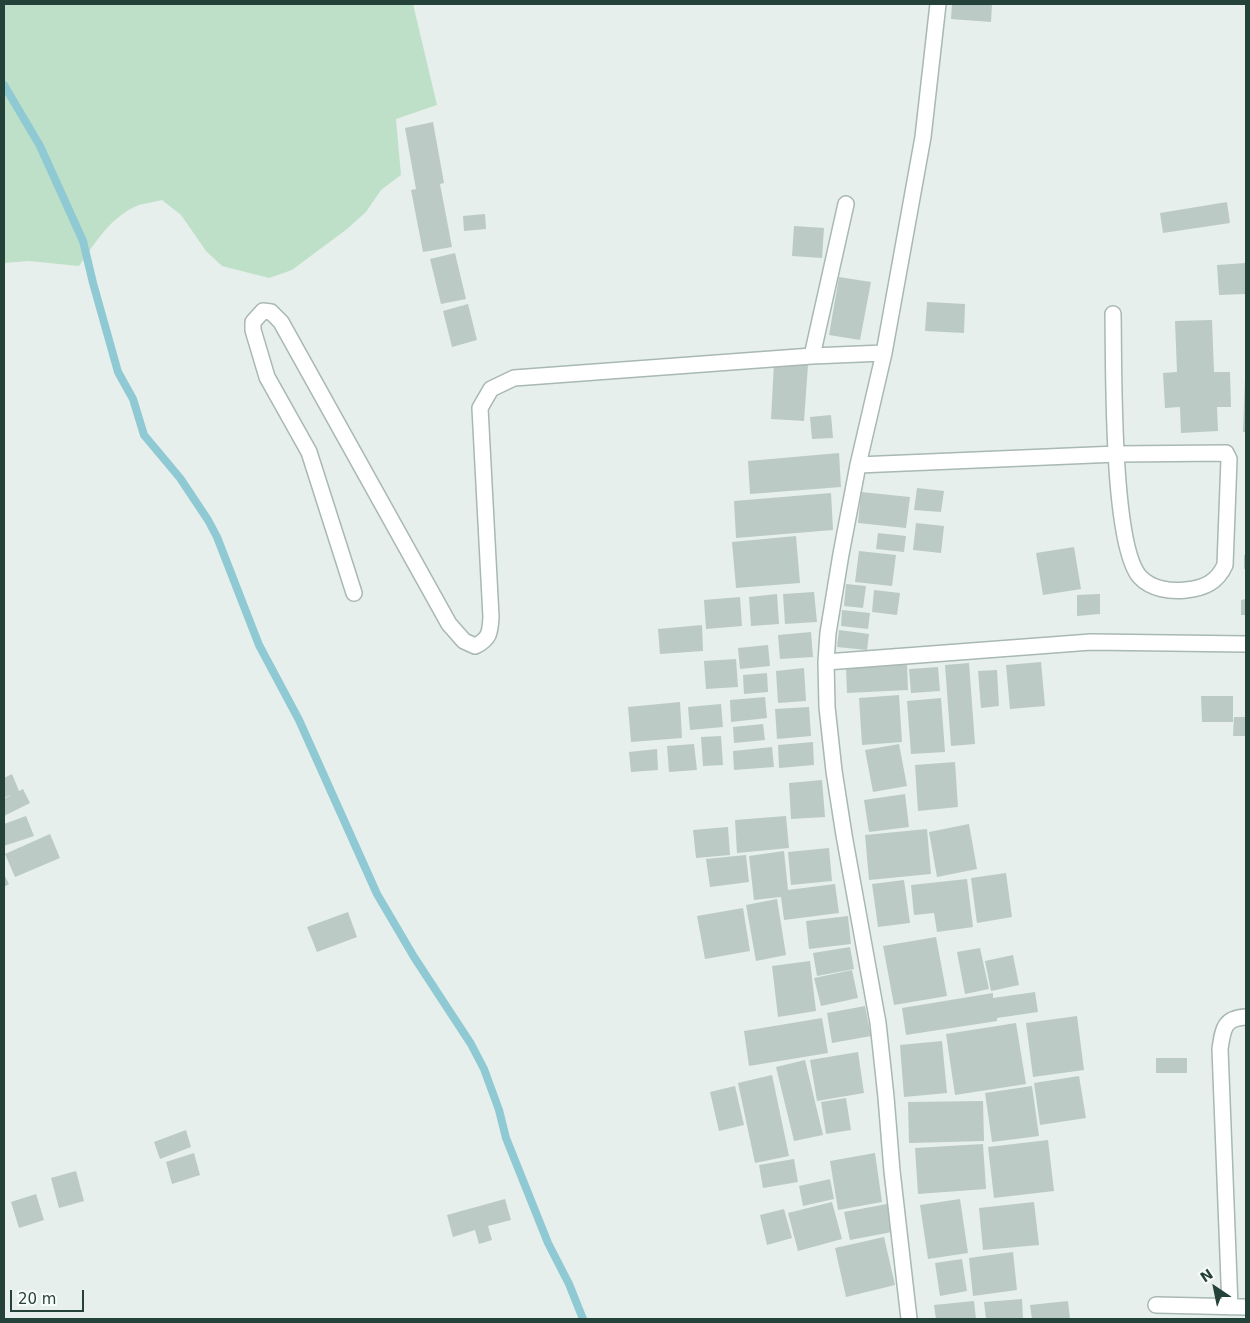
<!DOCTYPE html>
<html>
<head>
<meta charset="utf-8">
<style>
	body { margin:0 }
	#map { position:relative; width:1250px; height:1323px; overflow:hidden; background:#e6efeb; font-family:"DejaVu Sans",sans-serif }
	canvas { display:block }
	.frame { position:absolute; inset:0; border:5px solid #24423a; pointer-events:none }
	.north { position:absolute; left:1190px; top:1263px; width:50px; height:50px; -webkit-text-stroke:4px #f7fbf9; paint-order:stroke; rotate:326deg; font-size:14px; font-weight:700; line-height:20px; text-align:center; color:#24423a }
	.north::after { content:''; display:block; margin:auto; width:18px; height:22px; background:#24423a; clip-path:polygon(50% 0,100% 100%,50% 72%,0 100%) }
	.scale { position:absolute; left:10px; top:1290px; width:74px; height:22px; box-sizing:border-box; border:2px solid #24423a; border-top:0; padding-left:6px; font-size:15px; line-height:18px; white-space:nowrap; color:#24423a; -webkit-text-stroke:4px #f7fbf9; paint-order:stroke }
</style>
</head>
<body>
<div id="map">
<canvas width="1250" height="1323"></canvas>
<div class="frame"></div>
<div class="north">N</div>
<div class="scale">20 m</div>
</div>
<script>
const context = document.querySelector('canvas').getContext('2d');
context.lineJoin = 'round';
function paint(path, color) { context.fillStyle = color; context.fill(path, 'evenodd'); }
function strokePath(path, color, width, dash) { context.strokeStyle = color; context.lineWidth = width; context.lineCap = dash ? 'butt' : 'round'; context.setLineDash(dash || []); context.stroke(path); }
const green = new Path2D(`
	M4,4H413L437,105L396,119L401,175L381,190L366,212L347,229L292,270L269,278L222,266L206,251L181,215L162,200C155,202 146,203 139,205C111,216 95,243 79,266L29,261L4,263Z`);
const stream = new Path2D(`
	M4,85L40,146L83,241L93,283L118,372L133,399L144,435L180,478L208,520L217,537L259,645L299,720L377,894L414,957L471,1044L484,1069L499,1110L506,1138L548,1243L569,1284L583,1319`);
const building = new Path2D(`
	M952,4H992L991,22L951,19Z
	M433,122L444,183L440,184L452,247L423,252L411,190L416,189L405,128Z
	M1227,202L1230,223L1163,233L1160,213Z
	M485,214L486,229L464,231L463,216Z
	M794,226L824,228L822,258L792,256Z
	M455,253L466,299L441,304L430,259Z
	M1246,263V294L1219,295L1217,265Z
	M839,277L871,282L860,340L829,335Z
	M927,302L965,304L964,333L925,331Z
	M468,304L477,340L452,347L443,311Z
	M1212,320L1214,372H1230L1231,407H1217L1218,431L1181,433L1180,407L1165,408L1163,373L1177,372L1175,321Z
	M774,363L808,365L804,421L771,419Z
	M1245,378H1246V432H1243Z
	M831,415L833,438L812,439L810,417Z
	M839,453L841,487L750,494L748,461Z
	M917,488L944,491L941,512L914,510Z
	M861,492L910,497L906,528L858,523Z
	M831,493L833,530L736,538L734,501Z
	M916,523L944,526L941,553L913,550Z
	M878,533L906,536L904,552L876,549Z
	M796,536L800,583L736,588L732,542Z
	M1074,547L1081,589L1043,595L1036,553Z
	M859,551L896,555L892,586L855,582Z
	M1244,555H1246V569H1244Z
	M846,584L866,586L863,608L844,606Z
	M874,590L900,593L897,615L872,612Z
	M814,592L817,622L785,624L783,594Z
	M777,594L779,624L751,626L749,597Z
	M1100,594V614L1077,616V595Z
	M740,597L742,626L706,629L704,600Z
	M1246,599V615H1241V600Z
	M842,610L870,613L868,629L841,626Z
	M702,625L703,651L660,654L658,629Z
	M839,630L869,634L867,650L837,647Z
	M811,632L813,657L780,659L778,635Z
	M768,645L770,666L740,669L738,648Z
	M736,659L738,687L706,689L704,661Z
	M1041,662L1045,706L1010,709L1006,665Z
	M969,663L975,744L951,746L945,665Z
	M907,664L908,690L847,693L846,667Z
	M938,667L940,691L911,693L909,669Z
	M804,668L806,701L778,703L776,671Z
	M997,670L999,706L981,708L978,671Z
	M767,673L768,692L744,694L743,675Z
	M899,695L902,742L862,745L859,698Z
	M1201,696H1233V722H1202Z
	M765,697L767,718L731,722L730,700Z
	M941,698L945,752L911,754L907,701Z
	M680,702L682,738L631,742L628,707Z
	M721,704L723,727L690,730L688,707Z
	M809,707L811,736L777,739L775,709Z
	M1234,717H1246V736H1233Z
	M763,724L765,740L734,743L733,727Z
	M721,736L723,765L703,766L701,737Z
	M813,742L814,765L779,768L778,745Z
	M694,744L697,770L669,772L667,746Z
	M899,744L907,786L873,792L865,750Z
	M772,747L774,767L734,770L733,751Z
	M657,749L658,770L631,772L629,752Z
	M955,762L958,807L918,811L915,765Z
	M12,774L19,791L23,789L30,803L4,816V799L13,794L4,798V778Z
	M822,780L825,817L791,819L789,783Z
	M905,794L909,827L869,832L864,800Z
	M26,816L34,836L4,846V824Z
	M786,816L789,848L737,853L735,820Z
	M969,824L977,869L937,877L929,832Z
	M728,827L730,855L696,858L693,830Z
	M927,829L931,874L869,880L865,835Z
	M50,834L60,858L15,877L5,854Z
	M829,848L832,881L791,885L788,852Z
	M784,851L788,890L835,884L839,913L784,920L781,897L754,900L749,856Z
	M746,855L749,882L710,887L706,859Z
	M1006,873L1012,917L977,923L971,878Z
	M4,874L9,884L4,887Z
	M967,879L973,927L937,932L934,913L914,915L911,885Z
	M904,880L910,923L878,927L872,884Z
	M777,899L786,955L756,961L746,905Z
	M743,908L750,951L705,959L697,916Z
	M348,912L357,937L317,952L307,927Z
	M848,916L851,944L809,949L806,921Z
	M936,937L947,996L894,1005L883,946Z
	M850,947L854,969L817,976L813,953Z
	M980,948L989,989L965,994L957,952Z
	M1013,955L1019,985L991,991L985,961Z
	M810,961L816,1011L778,1017L772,966Z
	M852,970L858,998L821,1006L814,978Z
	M1035,992L1038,1012L997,1018V1021L906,1035L902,1008L993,993V998Z
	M865,1006L871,1036L832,1043L827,1013Z
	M1077,1016L1084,1070L1033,1077L1026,1023Z
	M822,1018L828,1053L749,1066L744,1031Z
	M1016,1023L1026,1084L955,1095L946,1034Z
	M942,1041L947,1093L904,1097L900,1045Z
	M858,1052L864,1093L817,1101L810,1060Z
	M1156,1058H1187V1073H1156Z
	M805,1060L823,1135L794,1141L776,1067Z
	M772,1075L789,1156L755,1163L738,1083Z
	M1079,1076L1086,1118L1040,1125L1034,1083Z
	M735,1086L744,1125L719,1131L710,1092Z
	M1032,1086L1039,1136L992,1142L985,1093Z
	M846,1098L851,1130L826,1134L821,1102Z
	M983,1101L984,1141L909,1143L908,1102Z
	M186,1130L191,1147L160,1159L154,1142Z
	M1048,1140L1054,1191L994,1198L988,1147Z
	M983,1144L986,1189L918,1194L915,1148Z
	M194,1153L200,1175L172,1184L166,1162Z
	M875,1153L882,1202L838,1210L830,1161Z
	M794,1159L798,1182L763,1188L759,1165Z
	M76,1171L84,1201L59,1208L51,1178Z
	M830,1179L834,1199L803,1206L799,1186Z
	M36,1194L44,1220L19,1228L11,1202Z
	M505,1199L511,1220L488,1226L492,1240L479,1244L475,1230L453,1237L447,1215Z
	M960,1199L968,1253L928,1259L920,1205Z
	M832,1202L842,1239L798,1251L788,1213Z
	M1034,1202L1039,1245L983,1250L979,1208Z
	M887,1204L892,1232L850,1240L844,1212Z
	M784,1209L792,1238L767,1245L760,1215Z
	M884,1237L895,1285L846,1297L835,1248Z
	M1013,1252L1017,1290L973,1296L969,1258Z
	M962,1259L967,1291L940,1296L935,1263Z
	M1022,1299L1023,1319H986L984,1302Z
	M974,1301L976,1319H936L934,1305Z
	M1068,1301L1070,1319H1032L1030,1305Z`);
const minor = new Path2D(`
	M812,356L846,204
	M858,465L1117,454L1226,453L1229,459L1225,565C1217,582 1205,588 1186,590C1171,592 1151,589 1140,577C1111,545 1114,364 1113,314
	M354,593L309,452L267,377L253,330V322L263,311L271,312L281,322L449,624L464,641L475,646C490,639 490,632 491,617L480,408L491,389L514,378L812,356L884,353
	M826,662L1091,642L1246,644
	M1156,1305L1246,1307
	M1230,1307L1220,1049C1223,1030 1223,1018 1246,1017
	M909,1319L892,1171L886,1097L878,1023L844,835L834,771L827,707L826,662L828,633L841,554L858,465L884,353L923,137L938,4`);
paint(green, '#bfe0c8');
strokePath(stream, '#8ec9d4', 8);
paint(building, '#bbcac4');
strokePath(minor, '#a8b8b2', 18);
strokePath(minor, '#fff', 15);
</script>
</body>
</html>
